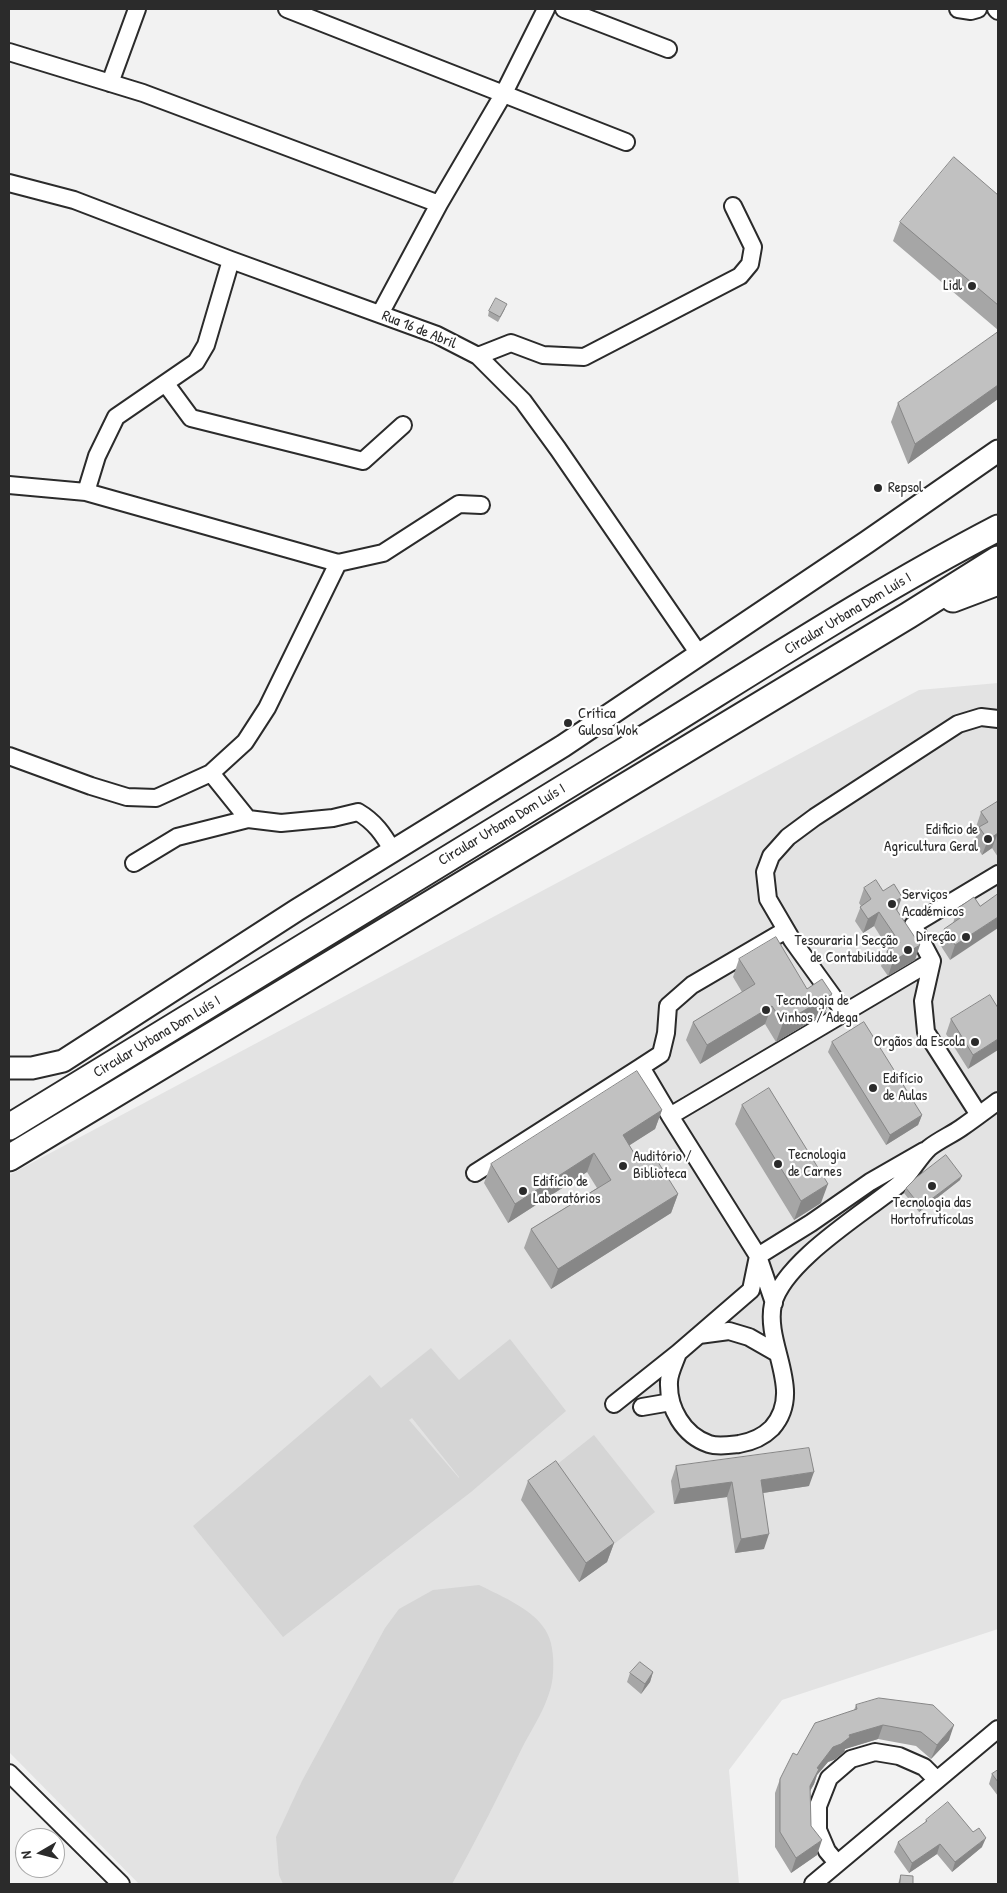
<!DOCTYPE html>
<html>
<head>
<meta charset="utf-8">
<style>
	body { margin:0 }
	#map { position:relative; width:1007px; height:1893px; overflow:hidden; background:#f2f2f2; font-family:"Patrick Hand",sans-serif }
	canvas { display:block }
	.frame { position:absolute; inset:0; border:10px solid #2b2b2b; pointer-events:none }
	.north { position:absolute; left:15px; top:1828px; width:50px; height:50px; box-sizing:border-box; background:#fff; border:1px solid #aaa; border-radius:50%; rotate:262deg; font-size:14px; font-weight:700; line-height:20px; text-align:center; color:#2b2b2b }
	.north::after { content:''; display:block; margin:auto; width:18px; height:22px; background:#2b2b2b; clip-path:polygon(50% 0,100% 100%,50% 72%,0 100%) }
</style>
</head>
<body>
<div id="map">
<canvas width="1007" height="1893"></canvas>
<div class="frame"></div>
<div class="north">N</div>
</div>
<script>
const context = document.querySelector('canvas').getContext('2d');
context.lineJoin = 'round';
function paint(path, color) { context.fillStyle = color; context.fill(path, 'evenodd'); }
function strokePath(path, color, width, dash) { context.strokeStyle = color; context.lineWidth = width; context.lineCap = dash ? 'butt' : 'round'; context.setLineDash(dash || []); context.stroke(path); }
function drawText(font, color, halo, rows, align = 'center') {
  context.font = font + ' "Patrick Hand",sans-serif'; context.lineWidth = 4.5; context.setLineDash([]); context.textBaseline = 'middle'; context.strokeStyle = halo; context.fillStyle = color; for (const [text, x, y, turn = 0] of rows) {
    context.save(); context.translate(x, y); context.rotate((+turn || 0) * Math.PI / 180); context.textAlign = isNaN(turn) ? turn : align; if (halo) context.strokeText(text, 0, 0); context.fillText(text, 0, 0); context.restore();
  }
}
const built = new Path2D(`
	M998,683V1629L782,1700L729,1770L739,1884H139L9,1752V1175L919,690Z`);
const green = new Path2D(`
	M510,1339L566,1411L471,1492L283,1637L193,1526L370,1375L381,1388L431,1348L459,1380ZM412,1418L459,1477V1478L409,1420Z
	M594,1435L655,1512L605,1551L545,1474Z
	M479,1585C501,1596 538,1611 548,1635C553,1645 554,1662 553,1673C552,1698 535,1724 523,1746C500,1793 477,1839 452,1884H283L279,1875L276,1837L302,1781L385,1628L399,1609L433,1590Z`);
const minor = new Path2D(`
	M287,9L626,142
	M564,9L668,49
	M958,9L971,11L978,9
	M996,9L998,11
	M9,52L143,93L439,204
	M110,83L137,9
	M9,183L74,200L231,260L437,335L478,356L523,401L558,449L699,654
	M380,314L439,204L504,93L546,9
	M478,356L511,343L543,355L584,357L740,276L750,264L753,247L733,206
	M166,384L191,418L363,461L403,425
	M9,485L86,492L338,563L383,553L459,504L481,505
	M86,492L97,456L116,417L196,362L206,345L231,260
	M9,756L91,786L127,797L156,798L211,773L245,742L267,708L338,563
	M211,773L248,819L281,823L333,818L358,812C375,822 383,834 393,851
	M134,863L177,837L248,819
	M932,961L923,1001L926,1032L979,1115
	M844,1012L792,940L768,899L765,872L771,856L788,837L815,817L958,724L981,717L998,719
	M641,1067L661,1054L666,1033L668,1006L692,985L786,930
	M475,1173L641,1067L670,1116L932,961L913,925L998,874
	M774,1303L758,1256L811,1223L870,1182L924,1151
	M699,1335L729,1331L749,1337L777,1353
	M678,1353C675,1362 669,1373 669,1382C668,1408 683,1435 709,1444C718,1447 730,1445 739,1444C751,1442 763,1437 772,1428C805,1391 764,1345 773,1304C784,1261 864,1213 898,1185C911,1174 918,1158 929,1148C939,1140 951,1135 961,1128C974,1119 986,1110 998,1101
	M614,1404L678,1353L751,1290L758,1256L670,1116
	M642,1407L671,1402
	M9,1773L121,1884
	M837,1863L827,1851L818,1830V1806L829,1778L851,1759L875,1752L899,1756L924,1767L937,1780
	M813,1884L998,1729`);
const major = new Path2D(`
	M9,1068H32L63,1061L297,910L563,746L867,542L998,451`);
const highway = new Path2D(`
	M953,599L998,582
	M9,1127C214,1002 419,876 624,751C748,675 869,595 998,528
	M9,1158L909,615L998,559`);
const wall = new Path2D(`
	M998,195V330L893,241L900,222Z
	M505,309L498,322L488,316L489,311Z
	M998,332V399L908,464L891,422L898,403Z
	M998,804V857L992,848L982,855L974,842L978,830L976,827L981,812Z
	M864,888L883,891L897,910L915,960L888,976L881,966L887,951L889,950L874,926L863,933L855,921L861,906L859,903Z
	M980,906L950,960L939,943L944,929L953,923L958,908Z
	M739,959L807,989L825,1013L776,1042L765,1024L700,1064L686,1040L693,1022L742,992L733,977Z
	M998,1008L968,1069L946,1034L951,1019Z
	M832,1042L922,1115L918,1125L886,1145L828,1052Z
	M742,1105L821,1203L794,1220L735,1124Z
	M662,1110L655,1129L629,1145L640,1163L678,1194L671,1213L551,1289L524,1248L531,1229L597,1188L587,1172L508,1223L484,1183L491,1164Z
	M960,1180L919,1212L904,1193L906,1188Z
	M676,1466L809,1486L763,1493L764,1549L735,1553L727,1497L674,1504L671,1481Z
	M528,1481L614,1543L607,1562L579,1582L521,1500Z
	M653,1672L650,1682L641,1694L627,1682L630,1673Z
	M856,1705L949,1740L931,1759L916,1746L878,1739L845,1749L844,1752L836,1759L828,1762L817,1775L814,1784L810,1791L811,1826L817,1855L791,1873L775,1847V1793L780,1779L797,1755L854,1710Z
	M998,1770V1796L989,1784L992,1774Z
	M926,1820L982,1847L952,1872L937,1854L909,1873L894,1852L898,1842L925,1823Z
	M901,1875L913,1884H898Z`);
const shadedWall = new Path2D(`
	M998,385V399L908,464L915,444Z
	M998,833L992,848L982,855L988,840Z
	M902,897L897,911L892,903Z
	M879,912L874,926L863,933L868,919Z
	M998,917V928L950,960L955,945Z
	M920,945L915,960L888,976L893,961Z
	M832,994L825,1013L776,1042L783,1023Z
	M772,1006L765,1024L700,1064L707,1045Z
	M998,1039V1050L968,1069L973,1055Z
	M662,1110L655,1129L616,1154L623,1135Z
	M922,1115L918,1125L886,1145L890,1135Z
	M594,1153L587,1172L508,1223L515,1204Z
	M962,1176L960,1180L919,1212L921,1207Z
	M828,1184L821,1203L794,1220L801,1201Z
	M678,1194L671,1213L551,1289L558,1269Z
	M814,1472L809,1486L756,1494L761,1480Z
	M732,1482L727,1497L674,1504L680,1489Z
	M769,1534L764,1549L735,1553L741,1539Z
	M614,1543L607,1562L579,1582L586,1563Z
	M653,1672L650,1682L641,1694L645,1684Z
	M883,1725L878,1739L845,1749L844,1752L836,1759L828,1762L817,1775L814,1784L805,1800L817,1768L833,1747L849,1735Z
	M954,1725L949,1740L931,1759L937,1745Z
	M986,1838L982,1847L952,1872L955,1862Z
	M822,1840L817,1855L791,1873L796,1858Z
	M940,1844L937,1854L909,1873L912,1863Z`);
const building = new Path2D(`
	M954,157L998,195V305L900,222Z
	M496,298L507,304L500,317L489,311Z
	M998,332V385L915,444L898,403Z
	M997,802L998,804V834V833L988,840L979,827L988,822L981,812Z
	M876,880L883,891L894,884L902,897L892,903L920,945L893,961L887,951L900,943L879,912L868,919L860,907L871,899L864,888Z
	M998,894V917L955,945L944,929L963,916L958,908L974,897L980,906Z
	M776,937L807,989L822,979L832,994L783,1023L772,1006L707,1045L693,1022L755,984L739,959Z
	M990,995L998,1008V1039L973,1055L951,1019Z
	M864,1022L922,1115L890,1135L832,1042Z
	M637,1071L662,1110L623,1135L640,1163L653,1154L678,1194L558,1269L531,1229L611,1180L594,1153L515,1204L491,1164Z
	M769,1088L828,1184L801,1201L742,1105Z
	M946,1155L962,1176L921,1207L906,1188L917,1177Z
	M809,1448L814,1472L761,1480L769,1534L741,1539L732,1482L680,1489L676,1466Z
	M556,1461L614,1543L586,1563L528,1481Z
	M640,1662L653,1672L645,1684L630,1673Z
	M879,1698L933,1705L954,1725L937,1745L921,1732L883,1725L849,1735L850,1737L841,1744L833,1747L817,1768L819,1769L810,1786L811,1826L822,1840L796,1858L780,1832V1779L793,1753L797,1755L815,1723L857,1709L856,1705Z
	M998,1770V1782L992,1774Z
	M948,1802L973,1832L979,1828L986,1838L955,1862L940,1844L912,1863L898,1842L927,1821L926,1820Z
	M901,1875L913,1876V1884H900Z`);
const markers = [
	[972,286,5,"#2b2b2b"],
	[878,488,5,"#2b2b2b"],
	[568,723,5,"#2b2b2b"],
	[988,839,5,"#2b2b2b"],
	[892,904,5,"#2b2b2b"],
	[966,937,5,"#2b2b2b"],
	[908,950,5,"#2b2b2b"],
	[766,1010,5,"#2b2b2b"],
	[975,1042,5,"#2b2b2b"],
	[873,1088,5,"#2b2b2b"],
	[778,1164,5,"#2b2b2b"],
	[623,1166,5,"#2b2b2b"],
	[932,1186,5,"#2b2b2b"],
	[523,1191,5,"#2b2b2b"]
];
const poiNames = [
	["Lidl",962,286,"right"],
	["Repsol",888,488],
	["Crítica",578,714],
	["Gulosa Wok",578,731],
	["Edificio de",978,830,"right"],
	["Agricultura Geral",978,847,"right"],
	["Serviços",902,895],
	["Académicos",902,912],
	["Direção",956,937,"right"],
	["Tesouraria | Secção",898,941,"right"],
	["de Contabilidade",898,958,"right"],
	["Tecnologia de",776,1001],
	["Vinhos / Adega",776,1018],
	["Orgãos da Escola",965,1042,"right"],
	["Edifício",883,1079],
	["de Aulas",883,1096],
	["Tecnologia",788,1155],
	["de Carnes",788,1172],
	["Auditório /",633,1157],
	["Biblioteca",633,1174],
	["Edifício de",533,1182],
	["Laboratórios",533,1199],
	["Tecnologia das",932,1203,"center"],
	["Hortofrutícolas",932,1220,"center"]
];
const streetNames = [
	["Rua 16 de Abril",419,330,22],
	["Circular Urbana Dom Luís I",848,614,-31],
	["Circular Urbana Dom Luís I",502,825,-31],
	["Circular Urbana Dom Luís I",157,1037,-31]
];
paint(built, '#e3e3e3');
paint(green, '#d5d5d5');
strokePath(minor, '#2b2b2b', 20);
strokePath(major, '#2b2b2b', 25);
strokePath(highway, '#2b2b2b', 29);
strokePath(minor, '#fff', 16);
strokePath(major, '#fff', 21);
strokePath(highway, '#fff', 25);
paint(wall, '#a6a6a6');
paint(shadedWall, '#878787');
paint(building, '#c1c1c1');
strokePath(building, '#878787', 1);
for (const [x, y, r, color] of markers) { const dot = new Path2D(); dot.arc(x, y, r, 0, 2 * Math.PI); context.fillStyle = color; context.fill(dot); strokePath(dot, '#fff', 2); }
drawText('15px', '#2b2b2b', '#fff', poiNames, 'left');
drawText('15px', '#2b2b2b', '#fff', streetNames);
</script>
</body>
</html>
